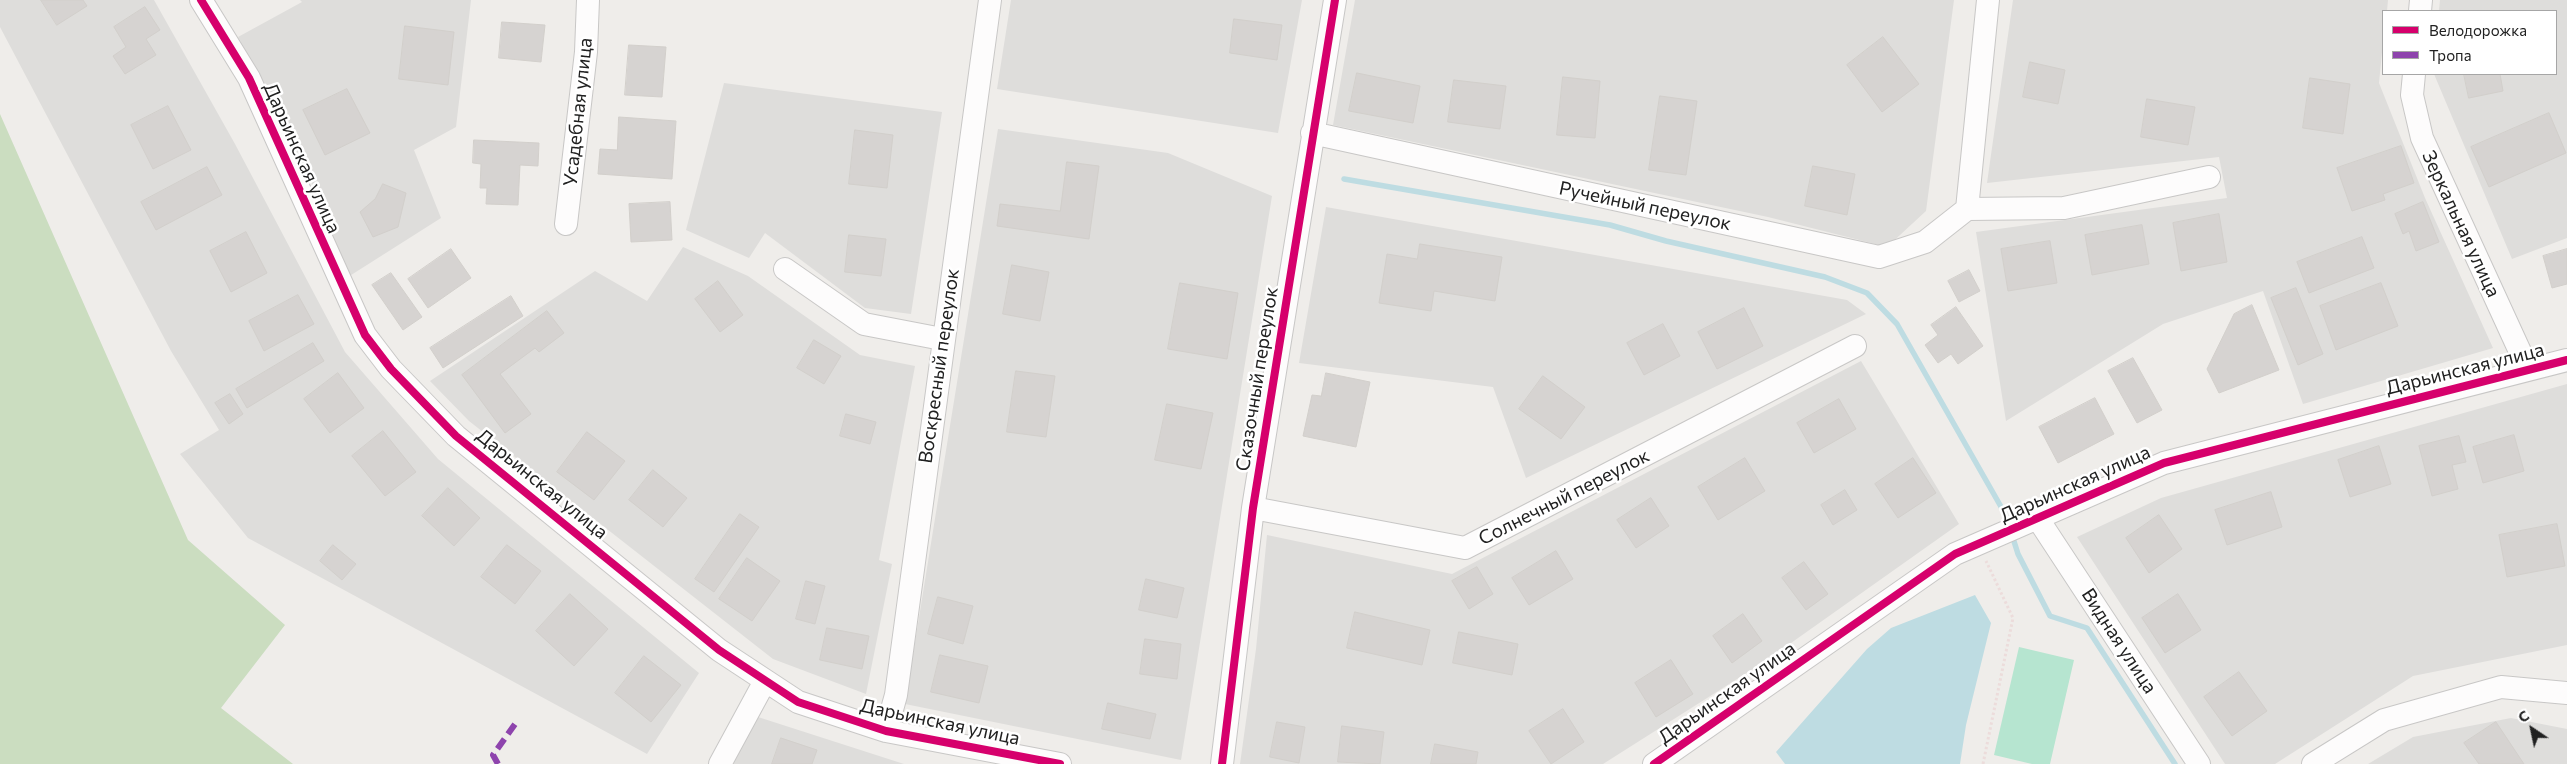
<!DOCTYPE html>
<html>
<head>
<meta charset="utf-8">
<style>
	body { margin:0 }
	#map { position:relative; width:2567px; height:764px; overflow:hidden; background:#efedea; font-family:Commissioner,sans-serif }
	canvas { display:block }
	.legend { position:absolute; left:2382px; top:10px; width:175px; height:65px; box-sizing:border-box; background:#fff; border:1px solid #a6a6a6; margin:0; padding:6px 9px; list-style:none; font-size:15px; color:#212121 }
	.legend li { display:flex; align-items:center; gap:10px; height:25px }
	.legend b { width:25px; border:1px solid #a6a6a6 }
	.north { position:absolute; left:2507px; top:704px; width:50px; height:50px; -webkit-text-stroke:4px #fff; paint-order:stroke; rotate:326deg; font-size:14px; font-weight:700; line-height:20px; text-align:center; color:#212121 }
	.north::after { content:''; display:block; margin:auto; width:18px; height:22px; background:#212121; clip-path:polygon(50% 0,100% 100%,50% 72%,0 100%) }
</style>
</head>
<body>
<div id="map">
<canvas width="2567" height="764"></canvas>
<ul class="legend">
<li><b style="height:6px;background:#d6006c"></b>Велодорожка</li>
<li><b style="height:6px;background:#8e44ad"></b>Тропа</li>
</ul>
<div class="north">С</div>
</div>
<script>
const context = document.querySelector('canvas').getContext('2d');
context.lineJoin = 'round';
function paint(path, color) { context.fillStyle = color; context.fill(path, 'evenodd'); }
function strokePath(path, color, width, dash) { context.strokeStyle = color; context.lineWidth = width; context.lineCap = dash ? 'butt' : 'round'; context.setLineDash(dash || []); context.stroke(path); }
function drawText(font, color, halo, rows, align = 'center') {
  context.font = font + ' Commissioner,sans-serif'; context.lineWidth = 5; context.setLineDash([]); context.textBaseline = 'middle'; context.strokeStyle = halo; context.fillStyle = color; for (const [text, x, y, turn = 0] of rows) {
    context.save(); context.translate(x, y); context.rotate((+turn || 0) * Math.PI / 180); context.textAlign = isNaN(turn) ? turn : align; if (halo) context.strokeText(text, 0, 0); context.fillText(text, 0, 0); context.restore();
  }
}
const residential = new Path2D(`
	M0,0H154L235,144L345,352L438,459L699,673L647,754L248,538L180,454L219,430L171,351L0,27Z
	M300,0H471L456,127L414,150L441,218L348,277L314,188L277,108L238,37L302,2Z
	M1011,0H1302L1278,133L997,89Z
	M1355,0H1954L1926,211L1887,247L1768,217L1333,125Z
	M2013,0H2388L2387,11H2383V42L2379,83L2425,198L2493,348L2303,404L2263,291L2163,324L2006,421L1976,232L2227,198L2219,157L1987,183Z
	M2440,0H2567V238L2512,259L2434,74H2556V11H2439Z
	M724,83L942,112L911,314L865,308L765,233L749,258L686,230Z
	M998,129L1168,153L1272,196L1181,760L905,704Z
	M1326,207L1847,300L1866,314L1526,478L1493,387L1299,363Z
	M683,247L748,276L860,355L915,366L879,560L892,564L866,694L773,659L469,421L430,381L595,271L647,301Z
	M1861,361L1959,524L1767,660L1603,764H1240L1256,649L1267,535L1452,574Z
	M2567,384V645L2413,676L2275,764H2225L2077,537L2161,498Z
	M758,717L904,764H733Z
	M2511,718L2567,729V764H2368L2413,737Z`);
const forest = new Path2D(`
	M0,114L188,540L285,625L221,708L293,764H0Z`);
const pitch = new Path2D(`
	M2019,647L2074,660L2050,764H2032L1994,755Z`);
const water = new Path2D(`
	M1975,595L1991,623L1966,725L1960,764H1785L1776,752L1867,649L1891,628Z`);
const stream = new Path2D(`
	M1344,179L1610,225L1666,241L1825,277L1867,293L1897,324L2004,512L2009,526
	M2012,535L2018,554L2050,616L2087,628L2175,764`);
const building = new Path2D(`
	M41,0H83L87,6L57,25Z
	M145,7L160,30L146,39L156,55L125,74L113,56L126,47L114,27Z
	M1234,19L1282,25L1277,60L1230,53Z
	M502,22L545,25L541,62L499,58Z
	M405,26L454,32L448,85L399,79Z
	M1883,37L1919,84L1882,112L1847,65Z
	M629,45L666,47L662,97L625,95Z
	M2030,62L2065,70L2058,104L2023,97Z
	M1357,73L1420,86L1413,123L1349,111Z
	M2464,74H2500L2503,91L2469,98Z
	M1563,77L1600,81L1595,138L1557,135Z
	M2310,78L2350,84L2343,134L2303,128Z
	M1454,80L1506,86L1500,129L1448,122Z
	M347,89L370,133L325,155L303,110Z
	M1660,96L1697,101L1686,175L1649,170Z
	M2147,99L2195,107L2188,145L2141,137Z
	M168,106L191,150L153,169L131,125Z
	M2549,113L2566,153L2489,187L2471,147Z
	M619,117L676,121L672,179L598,174L600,149L617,150Z
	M855,130L893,135L887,188L849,184Z
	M474,140L539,143L538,166L520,165L518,205L486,204L487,188H480L481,164L473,163Z
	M2401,146L2414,183L2383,194L2385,200L2352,211L2337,168Z
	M1067,162L1099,166L1089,239L997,226L1000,204L1060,211Z
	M1813,166L1855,174L1847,215L1805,206Z
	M207,167L222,195L156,230L141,202Z
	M383,184L406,193L398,227L373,237L360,212L375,199Z
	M670,202L672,240L631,242L629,204Z
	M2423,202L2439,242L2416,251L2409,231L2403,234L2395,214Z
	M2219,214L2227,262L2181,271L2173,223Z
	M2142,225L2149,264L2092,275L2085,235Z
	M246,232L267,273L231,292L210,251Z
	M849,235L886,239L881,276L845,272Z
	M2362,237L2374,268L2309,293L2297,262Z
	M2050,241L2057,283L2008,291L2001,249Z
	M1420,244L1502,257L1495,301L1434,291L1431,311L1379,303L1387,254L1417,259Z
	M451,249L471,278L428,308L408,279Z
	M2567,249V284L2552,288L2543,256Z
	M1012,265L1049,272L1040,321L1003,314Z
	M1969,270L1980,291L1959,302L1948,281Z
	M391,273L422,317L403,330L372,285Z
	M718,281L743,315L720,332L695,299Z
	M1180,283L1238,293L1227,359L1168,349Z
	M2381,283L2398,326L2336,350L2320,306Z
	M2296,288L2323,354L2298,365L2271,298Z
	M298,295L314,324L264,351L249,321Z
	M511,296L523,316L443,368L430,348Z
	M2252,305L2279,370L2219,393L2207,369L2234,314Z
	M1956,307L1983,346L1958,364L1951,354L1938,363L1925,345L1938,335L1931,325Z
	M1744,308L1763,346L1717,369L1698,332Z
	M547,311L564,333L539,352L535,348L500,374L531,414L505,433L462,375Z
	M1663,324L1680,356L1644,375L1627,343Z
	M814,340L841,356L824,384L797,368Z
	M313,343L324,361L247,408L236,389Z
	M2133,358L2162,410L2137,423L2108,371Z
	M1016,371L1055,376L1046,437L1007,432Z
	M338,373L364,408L330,433L304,399Z
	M1326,373L1370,382L1356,447L1303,436L1312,395L1321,396Z
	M1543,376L1585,407L1561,439L1519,409Z
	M230,394L243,414L229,424L215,403Z
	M2095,398L2114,434L2058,463L2039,427Z
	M1839,399L1856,429L1814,453L1797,423Z
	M1167,404L1213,413L1201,469L1155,460Z
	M846,414L876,422L870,444L840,436Z
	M383,431L416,472L385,496L352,456Z
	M587,432L625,461L594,500L557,472Z
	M2514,435L2524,471L2483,483L2473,447Z
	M2459,436L2466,462L2452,465L2458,489L2432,496L2419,446Z
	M2379,446L2391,484L2350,497L2338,460Z
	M1745,458L1765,491L1718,520L1698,487Z
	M1913,458L1936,493L1898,518L1875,484Z
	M653,470L687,498L663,527L629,500Z
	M448,488L480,518L454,546L422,516Z
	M1845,490L1857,510L1833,525L1821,505Z
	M2271,492L2282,527L2227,545L2215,510Z
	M1651,498L1669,526L1636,548L1617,520Z
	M740,514L759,527L714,592L695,579Z
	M2159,515L2182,549L2149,573L2126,538Z
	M2557,524L2565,566L2507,577L2499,535Z
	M333,545L356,564L342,580L320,561Z
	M507,545L541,571L515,604L481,577Z
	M1556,551L1573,579L1529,605L1512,578Z
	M747,558L780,581L752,621L719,599Z
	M1804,562L1828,594L1806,610L1782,578Z
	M1477,567L1493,594L1469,609L1452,581Z
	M1146,579L1184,588L1177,618L1139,610Z
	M806,581L825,586L815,624L796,619Z
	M570,594L608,629L574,666L536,631Z
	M2178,594L2201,630L2165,653L2142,618Z
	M938,597L973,606L963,644L928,634Z
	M1355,612L1430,630L1422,665L1347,648Z
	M1743,614L1762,641L1732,663L1713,636Z
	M827,628L869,636L862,669L820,660Z
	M1459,632L1518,644L1512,675L1453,663Z
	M1145,639L1181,644L1177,679L1140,674Z
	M940,655L988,666L979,703L931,692Z
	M644,656L681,685L651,722L615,693Z
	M1671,660L1693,694L1656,717L1635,683Z
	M2239,672L2267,711L2232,736L2204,697Z
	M1108,703L1156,714L1150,739L1102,729Z
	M1563,709L1584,742L1551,764L1529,731Z
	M1277,722L1305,727L1299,763L1270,757Z
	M2496,722L2524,764H2479L2464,743Z
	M1342,726L1384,732L1380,764L1338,762Z
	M781,738L817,750L812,764H772Z
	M1435,744L1478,752L1476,764H1431Z`);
const path = new Path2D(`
	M1983,764L2013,618L1986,561`);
const minor = new Path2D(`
	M201,0L249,78L365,335L391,369L456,436L719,650L798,702L886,731L1060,764
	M2420,11L2421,0
	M2414,74L2412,95L2422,138L2528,369
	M1312,133L1879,257L1925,242L1967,209
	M1967,209L2064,208L2209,177
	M1967,209L1988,0
	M566,224L586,52L588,0
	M785,269L864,324L942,339
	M1253,508L1465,548L1855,346
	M2038,519L2199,764
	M886,731L896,695L990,0
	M720,764L765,681
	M1222,764L1253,508L1335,0
	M1654,764L1955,554L2164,463L2567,360
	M2313,764L2384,720L2501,687L2567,693`);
const quiet = new Path2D(`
	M498,764L493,755L518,720`);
const cycleway = new Path2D(`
	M201,0L249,78L365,335L391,369L456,436L719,650L798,702L886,731L1060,764
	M1222,764L1253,508L1335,0
	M1654,764L1955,554L2164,463L2567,360`);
const streetNames = [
	["Усадебная улица",578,112,-84],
	["Дарьинская улица",302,158,66],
	["Ручейный переулок",1645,206,12],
	["Зеркальная улица",2461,224,65],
	["Воскресный переулок",939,366,-82],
	["Дарьинская улица",2465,369,-14],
	["Сказочный переулок",1257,379,-81],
	["Дарьинская улица",542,484,39],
	["Дарьинская улица",2075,484,-24],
	["Солнечный переулок",1564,497,-27],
	["Видная улица",2119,641,57],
	["Дарьинская улица",1727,693,-35],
	["Дарьинская улица",940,722,12]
];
paint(residential, '#dedddb');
paint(forest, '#cbddc0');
paint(pitch, '#b6e5d0');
paint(water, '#bedce2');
strokePath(stream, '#bedce2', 5.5);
paint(building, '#d6d3d1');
strokePath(building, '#d2cfcb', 1);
strokePath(minor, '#c8c7c6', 24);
strokePath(path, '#ecdcdb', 3, [2.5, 2.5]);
strokePath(minor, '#fdfcfc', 22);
strokePath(quiet, '#8e44ad', 6, [12, 6]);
strokePath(cycleway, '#d6006c', 8);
drawText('19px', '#212121', '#fff', streetNames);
</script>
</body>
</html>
